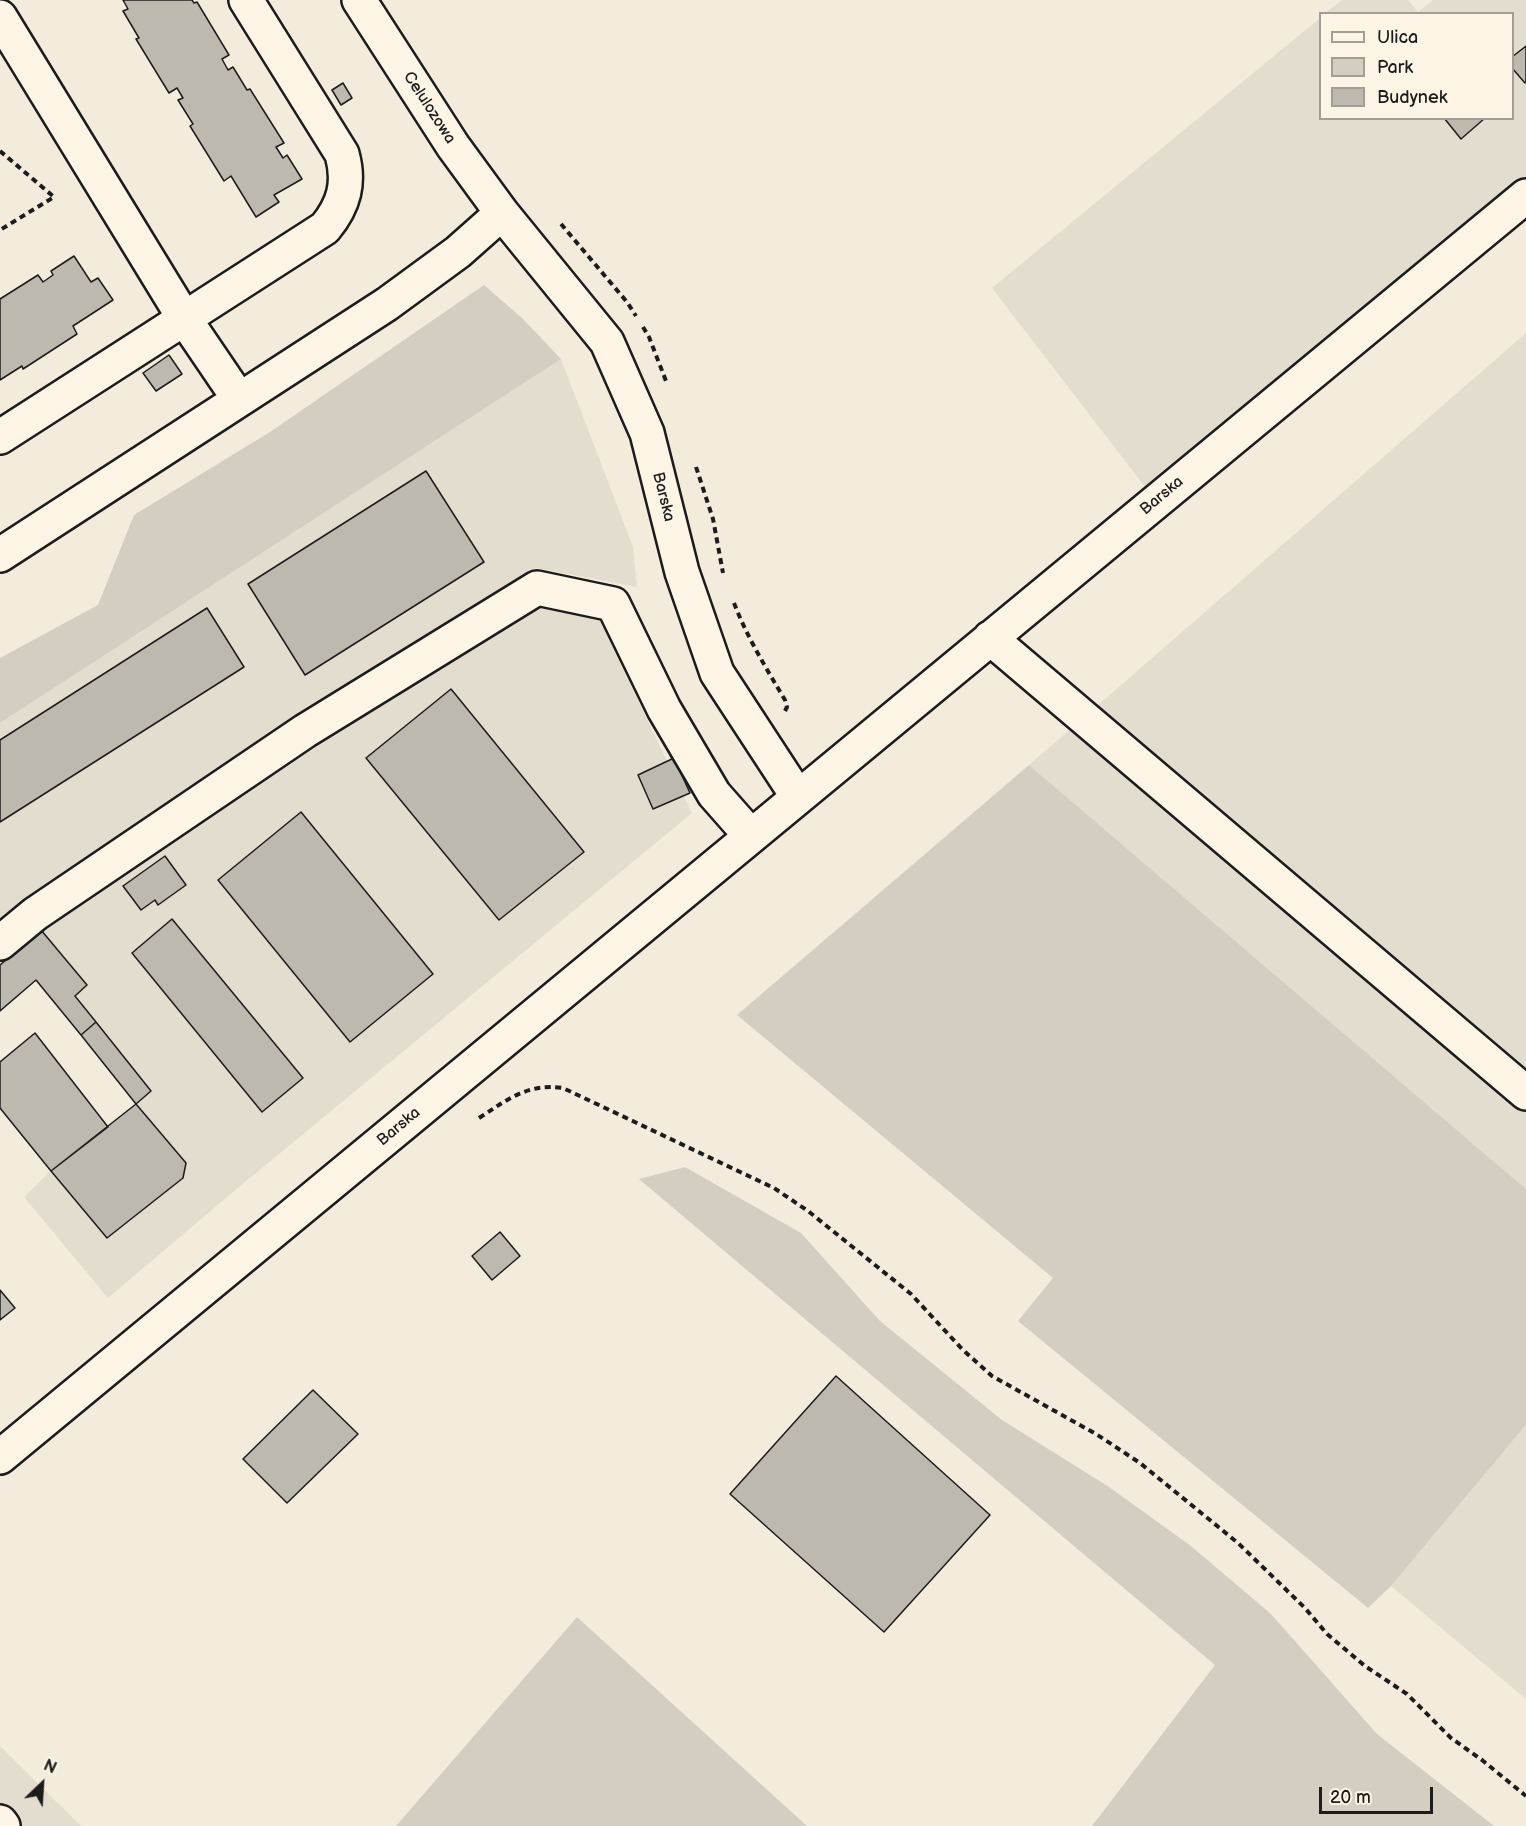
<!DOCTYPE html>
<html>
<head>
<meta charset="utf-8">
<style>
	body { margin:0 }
	#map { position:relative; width:1526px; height:1826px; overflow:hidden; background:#f3ecdd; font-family:"Balsamiq Sans",sans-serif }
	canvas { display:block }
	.legend { position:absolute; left:1319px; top:12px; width:195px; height:108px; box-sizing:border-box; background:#fcf5e5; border:2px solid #a29e95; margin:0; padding:8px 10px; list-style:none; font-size:18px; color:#1c1c1c }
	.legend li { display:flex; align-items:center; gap:12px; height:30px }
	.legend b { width:30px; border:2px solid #a29e95 }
	.north { position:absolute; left:12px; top:1754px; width:60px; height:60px; -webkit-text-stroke:4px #fcf5e5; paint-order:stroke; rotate:25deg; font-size:16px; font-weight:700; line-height:24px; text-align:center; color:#1c1c1c }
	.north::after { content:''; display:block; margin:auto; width:21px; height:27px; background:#1c1c1c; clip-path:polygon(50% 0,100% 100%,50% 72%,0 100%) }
	.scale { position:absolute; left:1319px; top:1787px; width:114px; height:27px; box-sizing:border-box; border:3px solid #1c1c1c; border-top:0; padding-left:8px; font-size:18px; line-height:21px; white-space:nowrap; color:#1c1c1c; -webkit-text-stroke:4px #fcf5e5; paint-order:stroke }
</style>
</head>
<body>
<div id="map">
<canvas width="1526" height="1826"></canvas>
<ul class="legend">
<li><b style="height:8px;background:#fcf5e5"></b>Ulica</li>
<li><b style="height:16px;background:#d3cec1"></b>Park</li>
<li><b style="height:16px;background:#beb9ae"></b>Budynek</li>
</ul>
<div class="north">N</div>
<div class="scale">20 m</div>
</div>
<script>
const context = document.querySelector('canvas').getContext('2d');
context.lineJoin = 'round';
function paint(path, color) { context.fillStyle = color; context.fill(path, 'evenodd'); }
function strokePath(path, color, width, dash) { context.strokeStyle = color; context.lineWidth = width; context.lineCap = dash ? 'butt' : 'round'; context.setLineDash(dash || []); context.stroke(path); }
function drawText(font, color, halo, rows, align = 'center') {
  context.font = font + ' "Balsamiq Sans",sans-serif'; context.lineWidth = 5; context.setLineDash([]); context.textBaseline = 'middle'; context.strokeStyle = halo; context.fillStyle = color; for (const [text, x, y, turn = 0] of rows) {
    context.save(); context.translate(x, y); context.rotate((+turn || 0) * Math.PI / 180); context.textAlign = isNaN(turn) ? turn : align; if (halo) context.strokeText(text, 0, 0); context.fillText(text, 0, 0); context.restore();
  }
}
const built = new Path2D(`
	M1342,0H1408L1418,12L1433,0H1526V188L1152,496L992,288L1320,18V118H1512V14L1325,13Z
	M1526,333V1189L1029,765Z
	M561,359L633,547L637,587L537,568L312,709L0,923V723Z
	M544,605L597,615L692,813L233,1192L108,1298L24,1197L51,1170L0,1108V1062L35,1033L108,1126L151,1091L76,995L87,985L41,930L342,730Z
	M1526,1425V1699L1391,1586Z
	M0,1746L81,1826H0Z`);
const green = new Path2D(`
	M484,285L522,318L561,359L0,723V658L98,605L134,515L270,432Z
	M1029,765L1526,1189V1425L1391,1586L1368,1608L1018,1321L1053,1278L737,1015Z
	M685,1167L801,1233L880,1321L1002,1420L1109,1487L1191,1546L1271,1614L1377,1734L1494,1826H1092L1215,1665L639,1179Z
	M577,1617L807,1826H396Z`);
const building = new Path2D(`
	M123,0H192L194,3L197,2L229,55L222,59L228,70L233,67L247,90L250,89L284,143L276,147L283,158L287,155L302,179L274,195L279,202L256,217L231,176L224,181L190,126L193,124L178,100L183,98L177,88L169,93L136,39L139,38L123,11L128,9Z
	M1526,46V82L1525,83L1512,68V57Z
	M343,83L352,98L341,105L332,90Z
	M1444,118H1485L1461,139Z
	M74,256L91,282L98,278L113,300L73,326L77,334L23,369L22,366L0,380V299L38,275L43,282L53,275L51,271Z
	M169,355L182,374L156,391L143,373Z
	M426,471L484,562L305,675L248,584Z
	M207,608L244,667L0,822V740Z
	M451,689L584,852L499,920L366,758Z
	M674,758L690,793L653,809L638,775Z
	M301,812L433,974L350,1042L218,880Z
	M165,856L186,885L158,905L155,900L141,910L123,886Z
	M172,919L303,1078L262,1112L132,953Z
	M41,930L87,985L75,996L96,1022L81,1035L36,980L0,1011V965Z
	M96,1022L151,1091L136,1104L81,1035Z
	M35,1033L108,1127L51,1171L0,1108V1062Z
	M136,1104L186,1163L183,1178L107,1238L51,1171Z
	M500,1232L520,1256L492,1280L472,1256Z
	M0,1290L15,1308L0,1320Z
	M836,1376L990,1515L884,1632L730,1494Z
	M313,1390L358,1434L287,1503L243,1459Z`);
const path = new Path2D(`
	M0,151L54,197L0,230
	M561,224L627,302L636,316
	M643,327L649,337L666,381
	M696,467L713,519L723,573
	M734,603C747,637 766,668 785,700L787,707L785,711
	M479,1118C507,1100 527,1083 563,1088L774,1188L808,1211L911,1294L962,1349L992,1376L1096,1434L1140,1463L1238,1543L1305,1608L1327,1634L1365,1666L1407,1694L1451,1738L1482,1760L1526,1796`);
const minor = new Path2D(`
	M359,0L453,146L502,213L607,342L647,433L682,572L717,673L798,797
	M0,17L184,318L239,399
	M0,437L325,228C344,205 350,183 342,154L246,0
	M0,555L387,304L458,252L502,213
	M990,638L1526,1093
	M0,943L35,914L305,731L537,588L613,604L664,709L714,794L751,836
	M0,1457L1526,196
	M0,1822L3,1826`);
const streetNames = [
	["Celulozowa",429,108,57],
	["Barska",1162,496,-40],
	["Barska",663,497,76],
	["Barska",399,1127,-40]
];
paint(built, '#e3ddcf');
paint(green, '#d3cec1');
paint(building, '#beb9ae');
strokePath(building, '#1c1c1c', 1.5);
strokePath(minor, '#1c1c1c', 38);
strokePath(path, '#1c1c1c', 4, [6, 4.5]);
strokePath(minor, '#fcf5e5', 33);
drawText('16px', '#1c1c1c', '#fcf5e5', streetNames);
</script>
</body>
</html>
